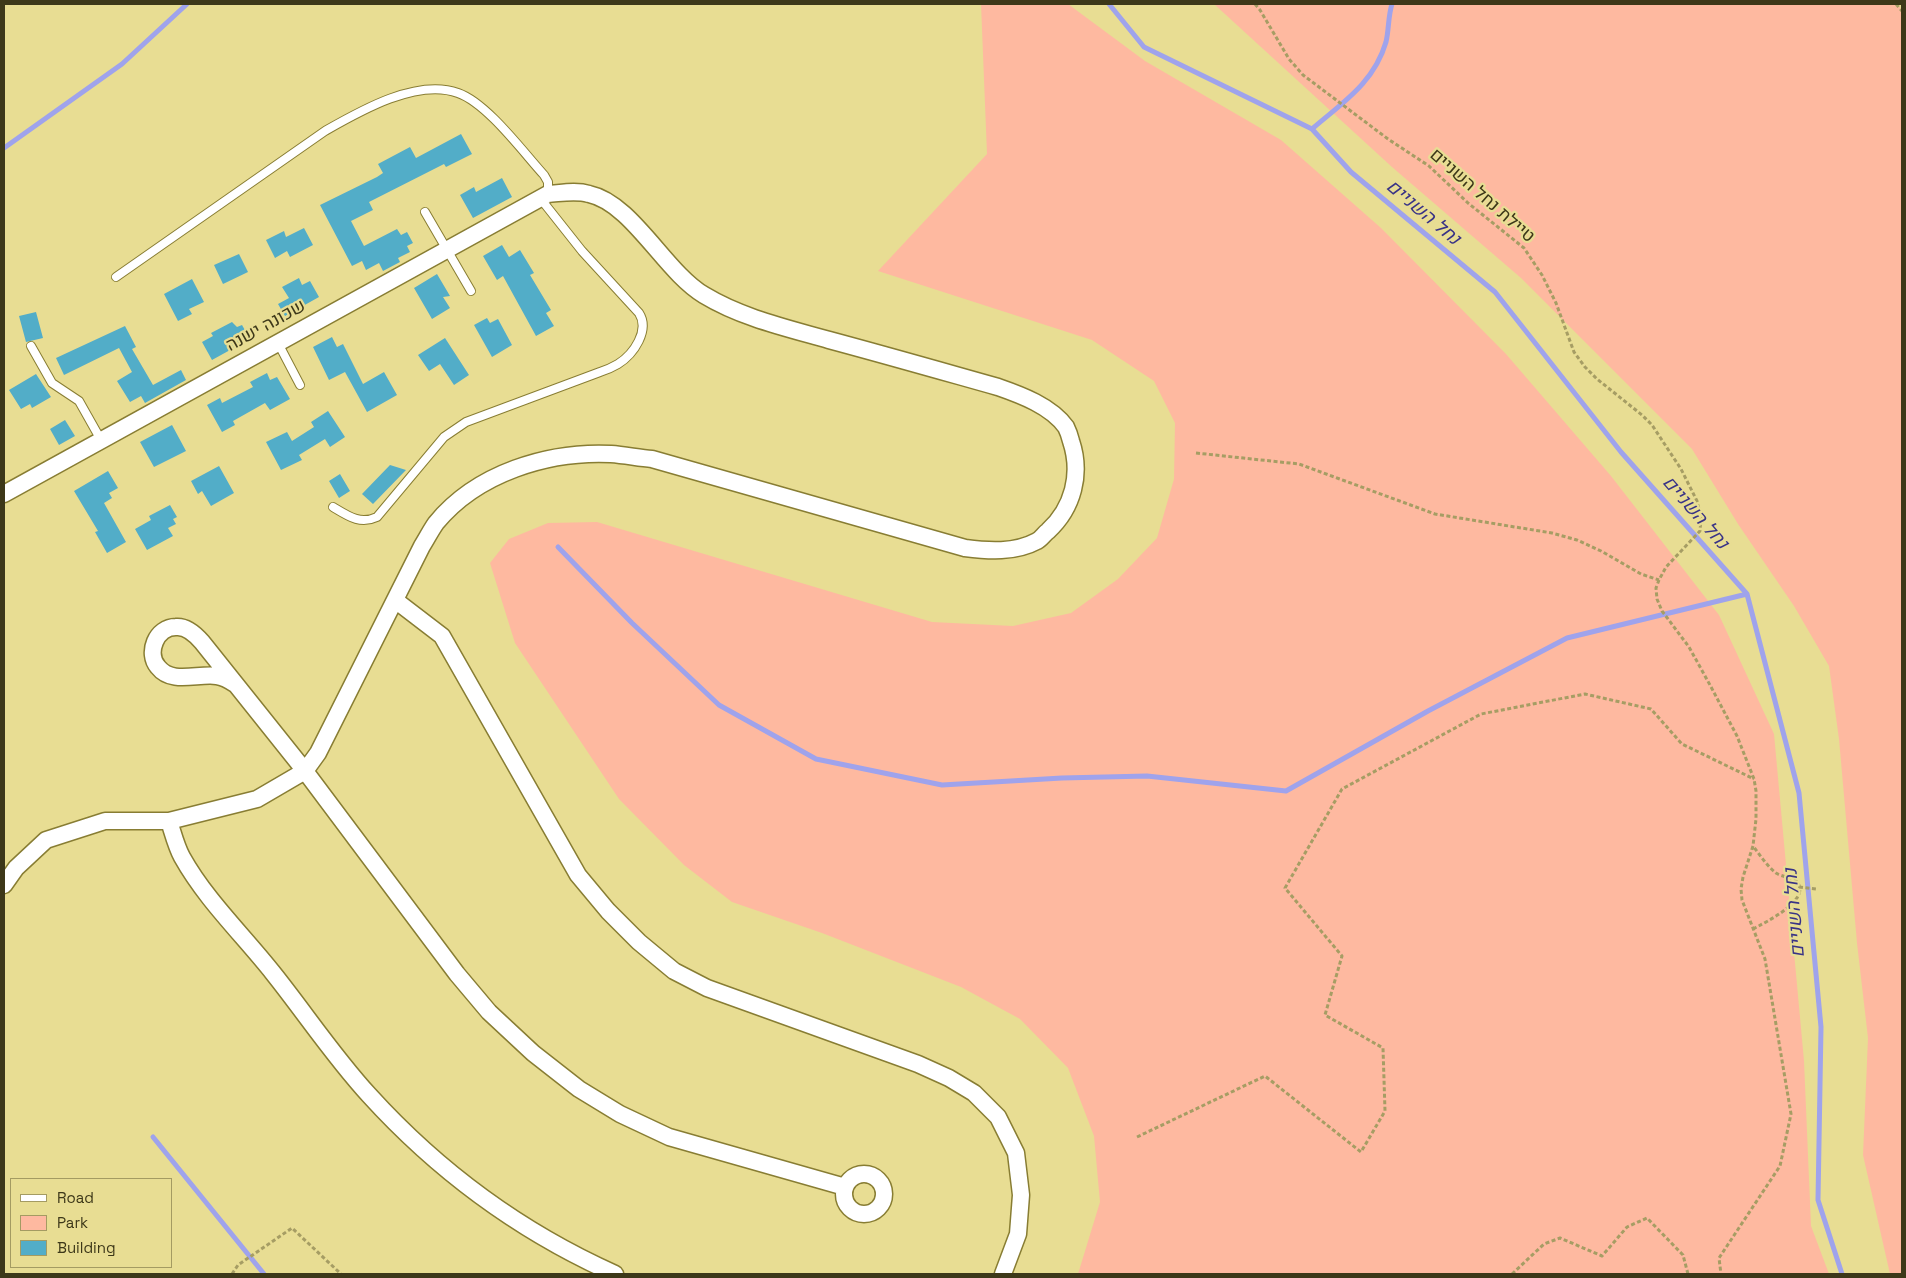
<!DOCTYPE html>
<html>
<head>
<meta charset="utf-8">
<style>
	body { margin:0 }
	#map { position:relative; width:1906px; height:1278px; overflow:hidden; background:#e8dd93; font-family:"Space Grotesk",sans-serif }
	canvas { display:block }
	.frame { position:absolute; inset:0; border:5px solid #3d3819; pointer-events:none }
	.legend { position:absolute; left:10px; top:1178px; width:162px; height:90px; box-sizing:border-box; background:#e8dd93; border:1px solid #a49b62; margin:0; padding:6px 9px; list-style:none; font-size:15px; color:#3d3819 }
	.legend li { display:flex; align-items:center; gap:10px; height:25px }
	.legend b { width:25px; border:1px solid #a49b62 }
</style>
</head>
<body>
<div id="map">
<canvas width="1906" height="1278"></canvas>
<div class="frame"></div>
<ul class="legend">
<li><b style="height:6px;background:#fff"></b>Road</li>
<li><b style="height:14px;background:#feb9a0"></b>Park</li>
<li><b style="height:14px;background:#52adc8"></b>Building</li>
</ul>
</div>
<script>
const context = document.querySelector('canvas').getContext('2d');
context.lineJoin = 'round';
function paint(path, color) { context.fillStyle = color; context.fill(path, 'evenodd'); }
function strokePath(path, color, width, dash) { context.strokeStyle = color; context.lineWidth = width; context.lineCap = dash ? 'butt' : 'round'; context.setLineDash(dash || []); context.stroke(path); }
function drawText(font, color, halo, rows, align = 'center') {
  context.font = font + ' "Space Grotesk",Heebo,sans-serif'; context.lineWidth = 4.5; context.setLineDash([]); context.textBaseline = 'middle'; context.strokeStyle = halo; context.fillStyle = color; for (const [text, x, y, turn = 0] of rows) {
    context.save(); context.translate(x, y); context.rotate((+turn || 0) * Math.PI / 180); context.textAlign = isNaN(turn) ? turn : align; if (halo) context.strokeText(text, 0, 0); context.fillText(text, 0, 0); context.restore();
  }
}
const green = new Path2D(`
	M981,4H1068L1145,61L1281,140L1381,228L1506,354L1611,476L1719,615L1774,734L1804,1061L1811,1226L1829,1274H1078L1100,1202L1094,1136L1068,1068L1020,1019L961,987L822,933L732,902L684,865L619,799L515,643L490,563L509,539L548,523L597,522L932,622L1013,626L1071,613L1118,579L1157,538L1174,479L1175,423L1154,381L1092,340L878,271L987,154Z
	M1214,4H1897L1902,10V1274H1890L1863,1155L1868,1038L1857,943L1839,739L1829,666L1794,606L1738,524L1692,449L1521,278L1392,167Z`);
const stream = new Path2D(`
	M1109,4L1144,47L1312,129L1351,172L1495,292L1621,452L1747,594L1799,793L1821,1027L1818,1200L1842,1274
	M1312,129C1342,103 1374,83 1386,42C1389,30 1388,16 1392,4
	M4,148L122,64L187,4
	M558,547L632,623L719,705L816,759L942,785L1062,778L1147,776L1286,791L1428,711L1567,638L1747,594
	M153,1137L264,1274`);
const building = new Path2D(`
	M461,134L472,154L446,167L444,164L369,202L373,210L351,221L364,246L397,229L401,235L407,232L413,243L407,246L410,252L398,258L400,262L383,271L379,263L366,270L362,261L352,266L320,205L377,177L383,173L378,164L410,147L416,158Z
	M502,178L512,197L473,218L460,195L474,187L476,192Z
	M304,228L313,245L290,257L287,251L275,258L266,240L284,231L286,237Z
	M502,245L509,257L520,250L534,273L530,275L551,310L546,313L554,326L536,336L503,276L497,280L483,256Z
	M239,254L248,272L223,284L214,265Z
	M437,274L450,296L443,297L450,308L432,319L414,288Z
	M299,278L302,285L310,281L319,297L285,316L278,304L289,298L282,287Z
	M192,279L204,302L189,309L192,314L178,321L164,294Z
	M36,312L43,338L26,342L19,316Z
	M487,318L490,323L498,319L512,345L492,357L474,325Z
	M232,322L237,327L242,325L250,339L212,360L202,342L213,336L211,333Z
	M125,326L136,347L132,349L153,385L181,370L186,380L145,403L141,396L130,402L117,381L132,372L119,348L64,375L56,358Z
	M332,337L337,347L343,344L363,384L384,372L397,395L367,412L345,372L329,380L313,347Z
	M445,338L469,375L454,385L440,364L429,371L418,355Z
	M267,373L270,380L277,377L290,399L270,410L265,403L233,421L235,425L222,432L207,405L220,398L222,403L253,387L250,382Z
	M36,374L51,397L32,408L30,404L21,409L9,390Z
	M328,411L345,437L330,447L325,439L299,455L302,460L281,470L266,442L287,432L292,441L314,427L311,422Z
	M65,420L75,436L59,445L50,429Z
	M172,425L186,451L154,467L140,442Z
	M390,465L406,470L373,504L362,494Z
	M219,466L234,493L211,506L202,491L198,494L191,481Z
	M108,471L118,488L109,493L112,498L104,503L126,542L107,553L95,532L98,531L74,491Z
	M340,474L350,491L339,498L329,481Z
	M170,505L177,517L173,519L176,524L168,528L173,536L147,550L135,529L151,520L149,516Z`);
const path = new Path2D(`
	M1255,4L1260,10L1289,59L1303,75L1388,139L1429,166L1468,203L1524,248L1542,275L1556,303L1574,352L1585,367L1597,379L1642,415L1652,425L1681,469L1697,501L1701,518L1700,531L1666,567L1659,580L1656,588L1657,599L1662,611L1689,647L1710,685L1737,736L1754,779L1756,791V819L1753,846L1743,877L1741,889L1742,900L1765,959L1791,1114L1780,1166L1719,1258L1721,1274
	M1896,4L1902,11
	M1196,453L1299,464L1435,514L1552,533L1577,540L1601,551L1641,574L1659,580
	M1799,887L1816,889
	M1753,929C1764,923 1812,900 1797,882C1794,878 1782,877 1776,873C1767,866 1760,855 1753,846
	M1137,1137L1265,1076L1361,1152L1385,1111L1383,1048L1325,1015L1342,956L1285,888L1342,789L1481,714L1585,694L1651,709L1682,744L1754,779
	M232,1274L238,1265L292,1228L341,1274
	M1512,1274L1544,1244L1560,1238L1602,1256L1627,1227L1647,1218L1683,1255L1688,1274`);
const service = new Path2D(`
	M425,212L471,291
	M116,277L325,131C360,111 417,78 458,93C487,103 523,152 544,175L548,182V194
	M278,343L300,385
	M31,346L52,383L79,401L101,440
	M333,507C348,516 360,525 377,517L444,437L466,422L600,372C606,370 613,367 618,364C634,354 650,330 639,313L582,251L540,198`);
const minor = new Path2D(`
	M4,494L548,194C562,193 576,190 589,194C632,203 665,272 704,295C742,318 787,328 829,340C885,355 941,371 998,387C1021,395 1051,406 1066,427C1068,431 1070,437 1071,441C1082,474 1073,508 1048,531C1044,534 1041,539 1037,541C1015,553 988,551 965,548L652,459C639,458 625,455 611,454C548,451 477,473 436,523C431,530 427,538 422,546L318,753L305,771L257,799L169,821H105L46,840L16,868L4,885
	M395,600L442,636L578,875L608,911L639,942L674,971L707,988L918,1064L949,1078L974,1093L998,1117L1016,1153L1021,1195L1018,1234L1003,1274
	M235,684C229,680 224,677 217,676C198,673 172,685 158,667C146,653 156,627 176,627C186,626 196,635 202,642L305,771L457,974L489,1012L533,1053L579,1089L620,1114L669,1137L845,1187
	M169,821C173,833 176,846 182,857C206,900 243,935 273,973C305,1013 334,1057 369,1095C438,1171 521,1232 615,1274
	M844 1194a20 20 0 1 1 40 0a20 20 0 1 1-40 0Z`);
const streetNames = [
	["טיילת נחל השניים",1482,196,41],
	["שכונה ישנה",266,326,-29]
];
const waterNames = [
	["נחל השניים",1423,213,40],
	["נחל השניים",1695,513,49],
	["נחל השניים",1795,913,-95]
];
paint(green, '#feb9a0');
strokePath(stream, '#9fa3ec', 5);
paint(building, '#52adc8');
strokePath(service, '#887d33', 10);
strokePath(minor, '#887d33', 19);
strokePath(path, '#a69d64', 3, [4, 2.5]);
strokePath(service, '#fff', 8);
strokePath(minor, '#fff', 16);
drawText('18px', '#3d3819', '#e8dd93', streetNames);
drawText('italic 19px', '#393386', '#e8dd93', waterNames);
</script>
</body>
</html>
